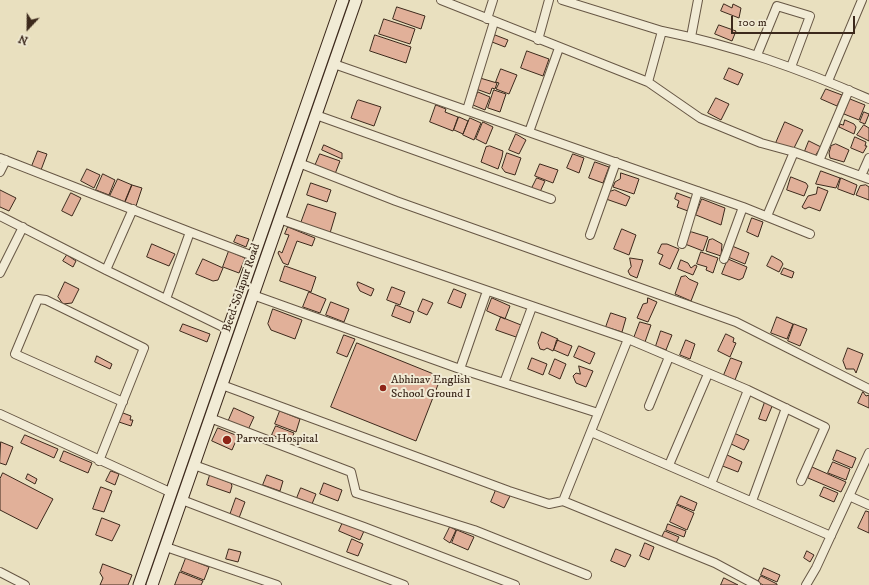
<!DOCTYPE html>
<html>
<head>
<meta charset="utf-8">
<style>
	body { margin:0 }
	#map { position:relative; width:869px; height:585px; overflow:hidden; background:#e9e0bf; font-family:"IM FELL DW Pica",serif }
	canvas { display:block }
	.north { position:absolute; left:8px; top:8px; width:40px; height:40px; -webkit-text-stroke:3px #f1ebd5; paint-order:stroke; rotate:202deg; font-size:11px; font-weight:700; line-height:16px; text-align:center; color:#3c291c }
	.north::after { content:''; display:block; margin:auto; width:14px; height:18px; background:#3c291c; clip-path:polygon(50% 0,100% 100%,50% 72%,0 100%) }
	.scale { position:absolute; left:731px; top:16px; width:124px; height:18px; box-sizing:border-box; border:2px solid #3c291c; border-top:0; padding-left:5px; font-size:12px; line-height:14px; white-space:nowrap; color:#3c291c; -webkit-text-stroke:3px #f1ebd5; paint-order:stroke }
</style>
</head>
<body>
<div id="map">
<canvas width="869" height="585"></canvas>
<div class="north">N</div>
<div class="scale">100 m</div>
</div>
<script>
const context = document.querySelector('canvas').getContext('2d');
context.lineJoin = 'round';
function paint(path, color) { context.fillStyle = color; context.fill(path, 'evenodd'); }
function strokePath(path, color, width, dash) { context.strokeStyle = color; context.lineWidth = width; context.lineCap = dash ? 'butt' : 'round'; context.setLineDash(dash || []); context.stroke(path); }
function drawText(font, color, halo, rows, align = 'center') {
  context.font = font + ' "IM FELL DW Pica",serif'; context.lineWidth = 4; context.setLineDash([]); context.textBaseline = 'middle'; context.strokeStyle = halo; context.fillStyle = color; for (const [text, x, y, turn = 0] of rows) {
    context.save(); context.translate(x, y); context.rotate((+turn || 0) * Math.PI / 180); context.textAlign = isNaN(turn) ? turn : align; if (halo) context.strokeText(text, 0, 0); context.fillText(text, 0, 0); context.restore();
  }
}
const building = new Path2D(`
	M724,4L732,8L733,4L741,8L739,18L721,11Z
	M397,7L425,16L421,29L393,19Z
	M384,19L415,29L410,44L379,34Z
	M719,25L736,31L732,41L715,34Z
	M375,35L411,47L406,63L370,51Z
	M495,35L508,40L505,47L492,42Z
	M527,51L549,59L543,76L521,68Z
	M729,68L743,74L738,85L724,79Z
	M501,69L517,75L509,94L496,89L499,83L496,82Z
	M480,78L497,83L495,89L492,88L490,94L476,89Z
	M826,89L842,95L837,106L821,99Z
	M494,90L506,94L500,112L488,108Z
	M478,92L490,97L485,110L473,105Z
	M716,98L729,104L721,120L708,113Z
	M850,99L865,105L859,120L844,114Z
	M359,100L381,107L374,126L351,118L357,101Z
	M436,105L446,109L445,112L458,117L453,131L430,122Z
	M864,112L869,114L865,124L860,122Z
	M459,117L468,121L463,134L454,130Z
	M470,118L481,123L474,140L463,135Z
	M845,120L854,124L856,127L854,134L839,127L840,124L843,125Z
	M483,122L493,127L486,144L476,139Z
	M785,122L803,130L793,150L776,143Z
	M864,125L869,128V141L857,135Z
	M516,134L526,140L519,154L509,150Z
	M855,137L866,142L865,146H867L863,153L851,148Z
	M809,141L821,147L815,156L805,151Z
	M836,144L849,150L844,162L830,158L829,153L831,146Z
	M324,145L342,153V159L322,150Z
	M490,146L503,151L502,157L498,169L481,162L486,147Z
	M38,151L47,154L41,170L32,166Z
	M507,153L521,158L515,175L505,172L502,168Z
	M320,154L340,161L335,174L315,166Z
	M573,154L584,158L579,173L567,168Z
	M595,162L609,167L603,183L589,178Z
	M540,164L558,170L553,183L535,176Z
	M87,169L100,175L94,188L81,181Z
	M821,171L840,178L836,188L816,184Z
	M621,173L639,179L634,194L613,187L615,182L620,179Z
	M103,174L115,180L109,195L96,190Z
	M791,177L806,183L808,186L804,196L787,190Z
	M537,178L545,181L540,192L532,188Z
	M841,178L857,185L854,195L838,189Z
	M118,179L132,185L125,202L110,196Z
	M311,183L331,190L327,202L307,195Z
	M132,185L142,188L136,206L125,202Z
	M866,185L869,187V200L856,195L860,186Z
	M818,187L828,191L820,211L809,207L805,209L802,207L808,196L816,194Z
	M0,190L16,198L9,211L0,207Z
	M615,190L630,197L626,206L606,199L609,192Z
	M71,193L81,198L72,216L62,211Z
	M677,193L693,199L688,211L677,207L679,201L675,199Z
	M702,199L725,208L721,225L696,215Z
	M308,204L336,213L330,233L301,223Z
	M752,218L763,222L758,237L747,232Z
	M288,227L315,238L312,246L297,241L288,265L283,263L278,253L279,251L282,253L289,235L285,234Z
	M622,229L636,235L629,255L614,249Z
	M692,232L708,237L703,251L685,244L688,235Z
	M237,235L249,239L246,247L234,242Z
	M713,239L722,244L721,256L706,251L709,240Z
	M152,244L175,254L169,266L147,257Z
	M662,244H667L679,249L670,269L659,264L663,255L658,253Z
	M732,246L749,253L745,264L728,257Z
	M229,251L245,258L239,273L223,267Z
	M701,252L718,258L713,273L706,270L707,267L697,264Z
	M67,255L76,261L73,267L63,261Z
	M772,256L781,261L783,264L779,272L767,266Z
	M630,258L643,260L637,278L630,275L628,271L631,267Z
	M203,259L223,268L218,280L213,281L196,274Z
	M728,259L747,267L743,278L739,280L722,274Z
	M681,260L688,263L691,268L695,265L697,266L693,275L678,269Z
	M285,266L316,277L311,292L280,281Z
	M784,268L794,272L792,278L781,274Z
	M686,276L689,279L698,283L691,301L675,294L681,277Z
	M65,282L79,289L72,303L63,304L58,297Z
	M358,282L374,289L371,296L360,291L357,285Z
	M392,287L405,292L400,305L387,300Z
	M454,289L466,294L461,308L448,303Z
	M309,292L326,299L320,313L303,307Z
	M492,298L510,306L505,319L487,311Z
	M648,298L657,302L648,322L637,318L643,304L647,303Z
	M423,299L433,303L427,315L418,311Z
	M331,302L349,309L344,322L326,315Z
	M396,305L414,312L410,323L392,316Z
	M273,309L302,320L295,339L271,330L268,324Z
	M611,313L626,318L622,332L606,327Z
	M501,317L521,325L516,337L496,330Z
	M777,317L793,324L787,339L771,333Z
	M640,322L651,325L645,342L634,338Z
	M183,324L210,334L207,342L180,331Z
	M794,324L807,329L800,346L788,341Z
	M661,331L672,335L666,350L656,346Z
	M542,332L558,339L553,351L547,348L544,350L540,349L538,343Z
	M726,334L734,338L733,342L736,343L730,357L718,351Z
	M344,335L355,339L347,357L337,353Z
	M557,340L572,346L568,356L554,350Z
	M686,340L695,344L690,359L680,355Z
	M357,343L441,377L416,441L331,407Z
	M579,346L595,353L590,364L574,357Z
	M848,348L863,354L856,373L854,369H846L843,361Z
	M97,356L112,364L110,369L95,362Z
	M532,358L547,364L543,375L528,369Z
	M731,358L742,362L735,380L724,375Z
	M555,359L566,364L560,379L549,374Z
	M579,366L593,371L586,387L576,383L573,376L576,373L580,374Z
	M863,392L866,396L869,395V408L858,403Z
	M765,402L773,404L766,421L759,419Z
	M234,408L254,417L248,430L228,422Z
	M280,411L300,419L296,432L275,424Z
	M123,413L131,416L130,420H133L131,426L119,422Z
	M276,426L294,433L289,446L283,439L278,441L277,437L272,435Z
	M218,428L238,436L232,450L212,441Z
	M734,433L749,440L744,450L729,443Z
	M25,435L58,449L54,458L21,443Z
	M1,442L13,447L6,465L0,463Z
	M837,450L856,458L852,468L833,460Z
	M64,451L92,463L88,473L60,461Z
	M725,454L742,462L738,472L720,465Z
	M833,462L850,469L846,480L828,473Z
	M812,467L846,482L841,492L808,478Z
	M111,471L119,474L115,485L106,481Z
	M3,473L53,499L37,529L0,510V479Z
	M28,474L37,479L35,484L26,479Z
	M210,475L231,483L232,486L230,493L207,485Z
	M267,475L283,481L280,491L263,485Z
	M324,483L342,490L338,501L320,494Z
	M101,487L112,491L104,512L93,509Z
	M824,487L838,493L834,502L820,496Z
	M301,488L316,494L312,504L297,498Z
	M496,490L510,496L504,508L491,502Z
	M681,496L697,503L694,511L677,504Z
	M236,498L245,502L239,518L230,515Z
	M677,505L694,513L687,530L670,522Z
	M866,511L869,512V533L858,528Z
	M102,518L120,525L112,541L96,535Z
	M343,522L364,531L360,540L339,531Z
	M668,524L686,531L684,537L666,530Z
	M450,527L456,530L450,543L444,539Z
	M457,530L474,537L468,550L452,543Z
	M665,531L679,537L676,543L662,537Z
	M352,539L363,544L358,556L347,552Z
	M645,543L654,547L649,560L640,556Z
	M229,549L241,552L238,562L226,559Z
	M616,549L631,555L625,567L611,561Z
	M807,551L814,555L810,562L804,558Z
	M186,558L209,567L204,580L181,571Z
	M103,564L132,575L128,585H100L103,578L100,573Z
	M764,568L780,575L777,582L761,575Z
	M180,572L203,581L201,585H175Z
	M761,576L777,584V585H763L758,582Z
	M724,578L738,585H721Z`);
const street = new Path2D(`
	M441,0L648,82L662,31C736,46 800,69 869,99
	M562,0L662,31
	M487,19L493,0
	M691,37L698,0
	M538,40L549,0
	M757,55L777,6L810,16L791,67
	M334,64L743,207L810,234
	M828,81L862,0
	M648,82L700,118L761,143L794,152L869,179
	M467,110L494,22
	M316,115L551,199
	M529,132L559,48
	M0,158L190,232L166,299
	M819,161L849,90
	M299,163L396,201L736,322L869,389
	M0,172L6,160
	M861,176L869,158
	M0,216L106,270L229,330
	M767,216L794,152
	M279,219L628,339L748,390L825,427L801,481
	M190,232L253,256
	M590,235L616,162
	M682,244L698,191
	M724,259L743,207
	M106,270L133,209
	M0,273L23,227
	M253,295L460,369L598,413
	M460,369L487,291
	M504,383L532,307
	M222,385L509,491L549,504L563,501L715,563L756,585
	M649,406L669,357
	M0,414L172,493
	M210,418L351,472L356,493L474,530L587,575
	M591,432L831,536
	M99,461L144,348L46,300L38,299L15,354L123,402
	M194,465L364,527L515,585
	M669,465L708,374
	M711,484L748,390
	M849,496L869,505
	M182,500L404,585
	M563,501L628,339
	M752,501L786,408
	M166,547L277,585
	M0,572L25,585
	M806,585L816,568L869,453`);
const secondary = new Path2D(`
	M139,585L343,0
	M152,585L356,0`);
const markers = [
	[383,388,4,"#8f2418"],
	[227,440,5,"#8f2418"]
];
const streetNames = [
	["Beed-Solapur Road",242,288,-71]
];
const poiNames = [
	["Abhinav English",391,381],
	["School Ground I",391,395],
	["Parveen Hospital",236,440]
];
paint(building, '#e1b099');
strokePath(building, '#3c291c', 1);
strokePath(street, '#675745', 10);
strokePath(secondary, '#3c291c', 13);
strokePath(street, '#f1ebd5', 8);
strokePath(secondary, '#f1ebd5', 11);
for (const [x, y, r, color] of markers) { const dot = new Path2D(); dot.arc(x, y, r, 0, 2 * Math.PI); context.fillStyle = color; context.fill(dot); strokePath(dot, '#f1ebd5', 1.5); }
drawText('12px', '#3c291c', '#f1ebd5', streetNames);
drawText('12px', '#3c291c', '#f1ebd5', poiNames, 'left');
</script>
</body>
</html>
